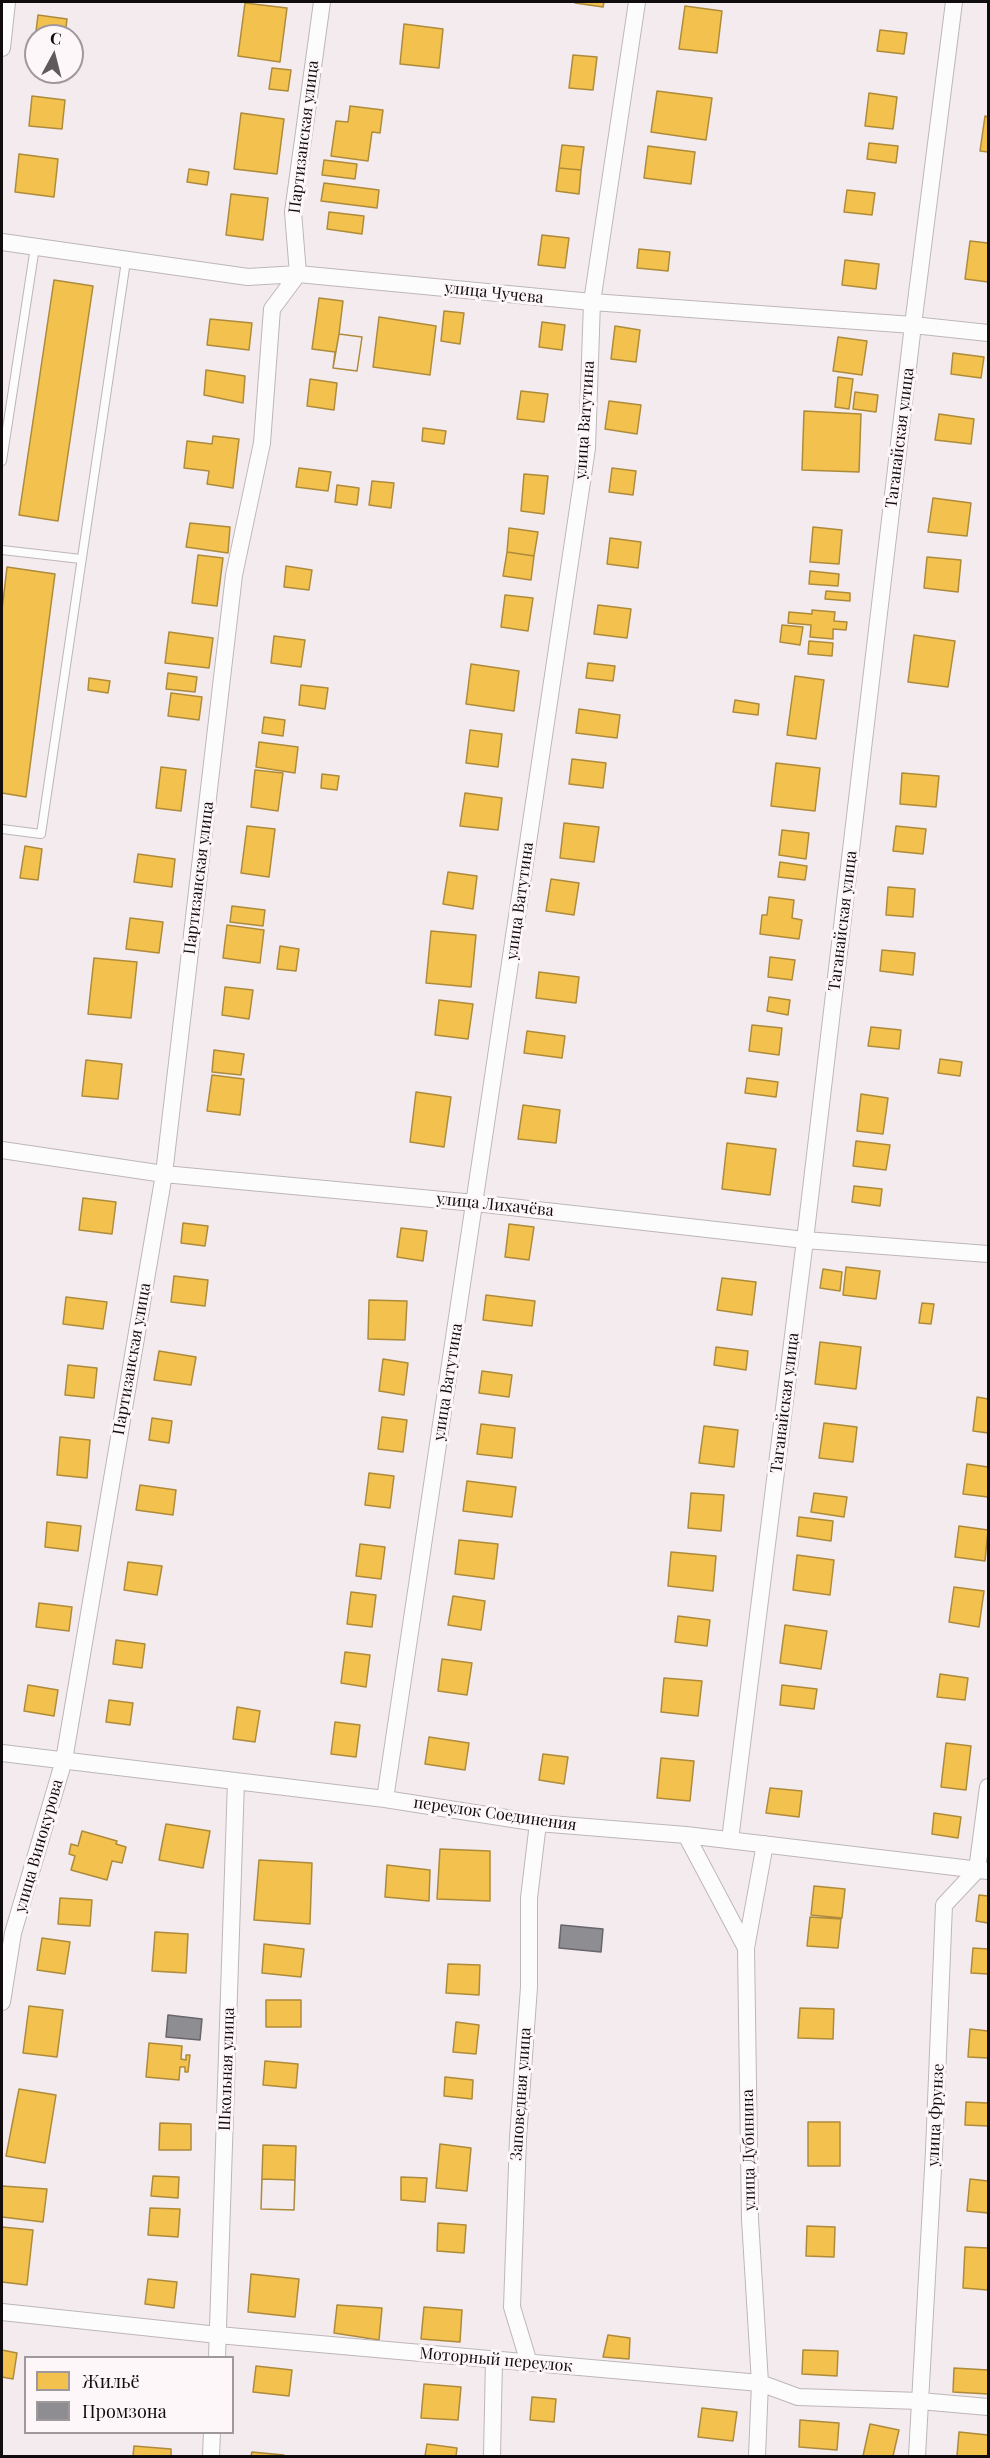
<!DOCTYPE html>
<html>
<head>
<meta charset="utf-8">
<style>
	body { margin:0 }
	#map { position:relative; width:990px; height:2458px; overflow:hidden; background:#f4ebef; font-family:"Playfair Display",serif }
	canvas { display:block }
	.frame { position:absolute; inset:0; border:3px solid #110c0e; pointer-events:none }
	.legend { position:absolute; left:24px; top:2356px; width:210px; height:78px; box-sizing:border-box; background:#fef7fa; border:2px solid #9f999c; margin:0; padding:8px 10px; list-style:none; font-size:18px; color:#110c0e }
	.legend li { display:flex; align-items:center; gap:12px; height:30px }
	.legend b { width:30px; border:2px solid #9f999c }
	.north { position:absolute; left:24px; top:24px; width:60px; height:60px; box-sizing:border-box; background:#fef7fa; border:2px solid #9f999c; border-radius:50%; rotate:7deg; font-size:16px; font-weight:700; line-height:24px; text-align:center; color:#110c0e }
	.north::after { content:''; display:block; margin:auto; width:21px; height:27px; background:#605a5d; clip-path:polygon(50% 0,100% 100%,50% 72%,0 100%) }
</style>
</head>
<body>
<div id="map">
<canvas width="990" height="2458"></canvas>
<div class="frame"></div>
<ul class="legend">
<li><b style="height:16px;background:#f2c14e"></b>Жильё</li>
<li><b style="height:16px;background:#8d8d92"></b>Промзона</li>
</ul>
<div class="north">С</div>
</div>
<script>
const context = document.querySelector('canvas').getContext('2d');
context.lineJoin = 'round';
function paint(path, color) { context.fillStyle = color; context.fill(path, 'evenodd'); }
function strokePath(path, color, width, dash) { context.strokeStyle = color; context.lineWidth = width; context.lineCap = dash ? 'butt' : 'round'; context.setLineDash(dash || []); context.stroke(path); }
function drawText(font, color, halo, rows, align = 'center') {
  context.font = font + ' "Playfair Display",serif'; context.lineWidth = 6; context.setLineDash([]); context.textBaseline = 'middle'; context.strokeStyle = halo; context.fillStyle = color; for (const [text, x, y, turn = 0] of rows) {
    context.save(); context.translate(x, y); context.rotate((+turn || 0) * Math.PI / 180); context.textAlign = isNaN(turn) ? turn : align; if (halo) context.strokeText(text, 0, 0); context.fillText(text, 0, 0); context.restore();
  }
}
const homes = new Path2D(`
	M575,2H604L603,7L575,3Z
	M245,3L287,8L280,62L238,56Z
	M685,6L722,11L717,53L679,49Z
	M38,15L67,19L65,36H36V56H33Z
	M404,24L443,29L439,68L400,64Z
	M880,30L907,33L904,54L877,51Z
	M573,55L597,57L593,90L569,88Z
	M272,68L291,70L288,91L269,89Z
	M657,91L712,98L706,140L651,132Z
	M869,93L897,97L893,129L865,126Z
	M32,96L65,100L62,129L29,126Z
	M350,106L383,110L380,133L372,132L368,161L331,156L336,121L348,122Z
	M241,113L284,119L277,174L234,169Z
	M985,116L988,117V152L980,151Z
	M869,143L898,146L896,163L867,159Z
	M562,145L584,147L581,170L559,168Z
	M648,146L695,152L691,184L644,178Z
	M19,154L58,159L54,197L15,192Z
	M324,160L357,164L355,179L322,175Z
	M559,168L581,170L579,194L556,191Z
	M189,169L209,172L207,185L187,182Z
	M324,183L379,190L377,208L321,201Z
	M847,190L875,193L872,215L844,212Z
	M231,194L268,198L263,240L226,235Z
	M329,212L364,216L362,234L327,229Z
	M542,235L569,238L565,268L538,265Z
	M970,241L988,243V282L965,279Z
	M639,249L670,252L668,271L637,268Z
	M845,260L879,264L876,289L842,285Z
	M54,280L93,286L58,521L19,515Z
	M319,298L343,301L339,334L362,337L357,371L333,368L335,352L312,349Z
	M444,311L464,313L460,344L441,341Z
	M379,317L436,326L430,375L373,367Z
	M210,319L252,323L249,350L207,345Z
	M542,322L565,325L562,350L539,347Z
	M615,326L640,330L636,362L611,359Z
	M339,334L362,337L357,371L333,368Z
	M838,337L867,341L862,375L833,371Z
	M953,353L984,357L981,378L951,374Z
	M206,370L245,376L243,403L204,395Z
	M838,377L853,379L849,409L835,407Z
	M310,379L337,383L334,410L307,406Z
	M521,391L548,394L544,422L517,419Z
	M855,392L878,395L876,412L853,409Z
	M609,401L641,405L637,434L605,429Z
	M804,411L861,414L859,472L802,470Z
	M939,414L974,419L971,444L935,440Z
	M423,428L446,431L444,444L422,441Z
	M213,436L239,439L233,488L207,484L209,471L184,468L187,441L212,444Z
	M299,468L331,472L328,491L296,487Z
	M612,468L636,471L633,495L609,492Z
	M524,474L548,476L544,514L521,511Z
	M372,481L394,483L391,508L369,505Z
	M337,485L359,488L357,505L335,502Z
	M933,498L971,503L967,536L928,532Z
	M190,523L230,527L228,553L186,547Z
	M813,527L842,530L839,564L810,562Z
	M509,528L538,532L534,556L507,552Z
	M610,538L641,542L638,568L607,564Z
	M507,552L534,556L531,580L503,576Z
	M198,555L223,558L217,606L192,603Z
	M927,557L961,560L958,592L924,588Z
	M286,566L312,570L309,590L284,587Z
	M7,567L55,574L26,797L2,793V610Z
	M810,571L839,574L838,586L809,584Z
	M826,591L850,593V601L825,599Z
	M505,595L533,598L528,631L501,627Z
	M598,605L631,609L627,638L594,634Z
	M812,610L835,612L834,621L847,622L846,630L833,629V639L810,637L811,625L788,623L789,612L812,614Z
	M782,625L803,627L800,645L780,642Z
	M169,632L213,638L209,668L165,663Z
	M914,635L955,641L948,687L908,682Z
	M274,636L305,640L301,667L271,663Z
	M809,641L833,643L832,656L808,654Z
	M588,663L615,666L613,681L586,678Z
	M471,664L519,671L514,711L466,704Z
	M168,673L197,677L195,692L166,689Z
	M795,676L824,680L816,739L787,735Z
	M89,678L110,681L108,693L88,690Z
	M301,685L328,688L325,709L299,705Z
	M171,693L202,697L199,720L168,716Z
	M735,700L759,704L758,715L733,712Z
	M579,709L620,715L617,738L576,733Z
	M264,717L285,720L283,736L262,733Z
	M470,730L502,734L498,767L466,763Z
	M259,742L298,747L295,773L256,767Z
	M572,759L606,763L603,788L569,784Z
	M776,763L820,768L815,811L771,806Z
	M161,767L186,770L181,811L156,808Z
	M255,770L283,773L278,811L251,807Z
	M902,773L939,776L936,807L900,804Z
	M322,774L339,776L337,790L321,788Z
	M465,793L502,798L498,830L460,826Z
	M564,823L599,827L594,862L560,858Z
	M247,826L275,829L269,877L241,873Z
	M896,826L926,829L923,854L893,851Z
	M782,830L809,833L806,859L779,855Z
	M25,846L42,849L38,880L20,878Z
	M138,854L175,859L172,887L134,882Z
	M780,862L807,866L805,880L778,877Z
	M448,872L477,876L473,909L443,904Z
	M551,879L579,883L574,915L546,911Z
	M888,887L915,889L913,917L886,915Z
	M769,897L794,900L792,918L802,920L799,939L760,934L762,915H767Z
	M232,906L265,910L263,926L230,922Z
	M130,918L163,922L159,953L126,949Z
	M227,925L264,930L260,963L223,958Z
	M431,931L476,935L471,987L426,983Z
	M280,946L299,949L296,971L277,969Z
	M882,950L915,953L913,975L880,971Z
	M770,957L795,960L792,980L768,977Z
	M94,958L137,962L131,1018L88,1014Z
	M539,972L579,977L576,1003L536,998Z
	M225,987L253,990L249,1019L222,1015Z
	M769,997L790,1000L788,1015L767,1011Z
	M439,1000L473,1004L468,1039L435,1035Z
	M752,1025L782,1028L779,1055L749,1051Z
	M871,1027L901,1030L899,1049L868,1046Z
	M527,1031L565,1036L562,1058L524,1053Z
	M214,1050L244,1054L241,1075L212,1072Z
	M940,1059L962,1062L960,1076L938,1073Z
	M86,1060L122,1064L118,1099L82,1096Z
	M212,1075L244,1079L240,1115L207,1111Z
	M747,1078L778,1082L776,1097L745,1093Z
	M416,1092L451,1097L444,1147L410,1142Z
	M861,1094L888,1098L883,1134L857,1131Z
	M523,1105L560,1110L556,1143L518,1139Z
	M856,1141L890,1145L886,1170L853,1166Z
	M727,1143L776,1149L770,1195L722,1189Z
	M854,1186L882,1189L880,1206L852,1202Z
	M83,1198L116,1202L112,1234L79,1230Z
	M183,1223L208,1226L205,1246L181,1243Z
	M509,1224L534,1227L529,1260L505,1257Z
	M401,1228L427,1231L423,1261L397,1257Z
	M846,1267L880,1271L876,1299L843,1295Z
	M823,1269L842,1272L840,1291L820,1288Z
	M174,1276L208,1280L205,1306L171,1302Z
	M722,1278L756,1282L752,1315L717,1310Z
	M486,1295L535,1301L532,1326L483,1320Z
	M66,1297L107,1302L103,1329L63,1324Z
	M369,1300L407,1301L405,1340L368,1339Z
	M922,1303L934,1304L931,1324L919,1323Z
	M820,1342L861,1347L856,1389L815,1384Z
	M716,1347L748,1351L746,1370L714,1365Z
	M159,1351L196,1357L191,1385L154,1380Z
	M383,1359L408,1363L404,1395L379,1391Z
	M68,1365L97,1368L94,1398L65,1395Z
	M482,1371L512,1375L509,1397L479,1393Z
	M977,1397L988,1399V1433L973,1431Z
	M382,1417L407,1420L403,1452L378,1449Z
	M152,1418L172,1421L169,1443L149,1440Z
	M824,1423L857,1427L853,1462L819,1458Z
	M481,1424L515,1428L512,1458L477,1454Z
	M704,1426L738,1430L734,1467L699,1463Z
	M60,1437L90,1440L87,1478L57,1475Z
	M967,1464L988,1467V1497L963,1494Z
	M369,1473L394,1476L390,1508L365,1505Z
	M467,1481L516,1487L512,1517L463,1511Z
	M140,1485L176,1490L173,1515L136,1510Z
	M691,1493L724,1495L721,1531L688,1528Z
	M814,1493L847,1497L844,1517L811,1512Z
	M799,1517L833,1521L831,1541L797,1536Z
	M47,1522L81,1526L78,1551L45,1547Z
	M959,1526L988,1530L985,1561L955,1557Z
	M459,1540L498,1544L494,1579L455,1574Z
	M360,1544L385,1547L381,1579L356,1576Z
	M671,1552L716,1556L713,1591L668,1586Z
	M797,1555L834,1560L830,1595L793,1590Z
	M128,1562L162,1566L157,1595L124,1590Z
	M954,1587L984,1591L979,1627L949,1622Z
	M351,1592L376,1595L372,1627L347,1624Z
	M453,1596L485,1601L481,1630L448,1625Z
	M39,1603L72,1607L69,1631L36,1627Z
	M678,1616L710,1620L707,1646L675,1642Z
	M785,1625L827,1631L821,1669L780,1663Z
	M116,1640L145,1644L142,1668L113,1664Z
	M345,1652L370,1655L366,1687L341,1683Z
	M442,1659L472,1663L467,1695L438,1691Z
	M940,1674L968,1678L965,1700L937,1697Z
	M664,1678L702,1681L698,1716L661,1712Z
	M28,1685L58,1690L54,1716L24,1711Z
	M782,1685L817,1689L814,1709L780,1705Z
	M109,1700L133,1703L130,1725L106,1722Z
	M237,1707L260,1711L255,1742L233,1739Z
	M335,1722L360,1725L356,1757L331,1754Z
	M429,1737L469,1743L465,1770L425,1764Z
	M946,1743L971,1746L966,1790L941,1787Z
	M543,1754L568,1757L564,1784L539,1780Z
	M661,1758L694,1761L690,1801L657,1798Z
	M770,1788L802,1791L799,1817L766,1813Z
	M934,1813L961,1817L958,1838L932,1834Z
	M166,1824L210,1831L203,1868L159,1860Z
	M82,1831L117,1841L116,1844L126,1847L122,1863L112,1861L107,1880L71,1870L75,1856L69,1854L71,1844L78,1846Z
	M440,1849L490,1851V1901L437,1899Z
	M259,1860L312,1863L310,1924L254,1920Z
	M387,1865L430,1870L429,1901L385,1897Z
	M814,1886L845,1889L842,1918L811,1915Z
	M979,1895L988,1896V1923L976,1921Z
	M60,1898L92,1900L90,1926L58,1924Z
	M810,1917L841,1919L838,1948L807,1946Z
	M155,1932L188,1934L186,1973L152,1971Z
	M42,1938L70,1942L65,1974L37,1970Z
	M264,1944L304,1949L301,1977L262,1973Z
	M973,1948L988,1949V1974L971,1973Z
	M448,1964L480,1965L479,1995L446,1993Z
	M266,2000H301V2027H266Z
	M29,2006L63,2010L57,2057L23,2053Z
	M800,2008L834,2009L833,2039L798,2038Z
	M456,2022L479,2025L476,2054L453,2052Z
	M970,2029L988,2031V2058L968,2057Z
	M149,2043L182,2046L181,2059L186,2060V2055H190L188,2072H185V2067H180L179,2080L146,2077Z
	M265,2061L298,2064L296,2088L263,2085Z
	M445,2077L473,2080L472,2099L444,2096Z
	M19,2089L56,2095L45,2163L6,2156Z
	M966,2102L988,2103V2126L965,2125Z
	M808,2122H840V2166H808Z
	M160,2123L191,2124V2150H159Z
	M440,2144L471,2148L467,2191L436,2188Z
	M263,2145L296,2146L294,2210L261,2209Z
	M153,2176L179,2177L178,2198L151,2196Z
	M401,2177L427,2178L425,2202L401,2200Z
	M262,2179L295,2180L294,2210L261,2209Z
	M970,2179L988,2181V2213L967,2211Z
	M2,2186L47,2189L43,2222L2,2217Z
	M150,2208L180,2209L178,2237L148,2235Z
	M438,2223L466,2225L464,2253L437,2251Z
	M807,2226L835,2227L834,2257L806,2256Z
	M2,2227L33,2230L27,2285L2,2282Z
	M965,2247L988,2248V2290L963,2288Z
	M251,2274L299,2279L295,2317L248,2312Z
	M148,2279L177,2282L174,2308L145,2304Z
	M337,2305L382,2308L379,2340L334,2333Z
	M424,2307L462,2310L460,2342L421,2339Z
	M608,2335L630,2338L629,2359L603,2357Z
	M2,2350L17,2353L13,2379L2,2377Z
	M803,2350L838,2351L837,2376L802,2374Z
	M256,2366L292,2370L289,2396L253,2392Z
	M954,2368L988,2370V2394L953,2392Z
	M424,2384L461,2387L458,2420L421,2418Z
	M532,2397L556,2399L554,2422L530,2420Z
	M702,2408L737,2412L733,2441L698,2437Z
	M800,2420L839,2423L837,2450L799,2447Z
	M870,2424L899,2430L893,2456H863Z
	M959,2432L988,2435V2456H957Z
	M427,2444L457,2448L456,2456H425Z
	M134,2446L171,2449V2456H133Z
	M252,2452L284,2455V2456H251Z`);
const industry = new Path2D(`
	M561,1925L603,1929L601,1952L559,1948Z
	M168,2015L202,2019L200,2040L166,2037Z`);
const lane = new Path2D(`
	M2,461L35,247
	M2,550L81,559
	M2,829L41,834L126,261`);
const street = new Path2D(`
	M2,48L7,2
	M2,242L248,277L298,274L592,302L913,325L988,333
	M2,1150L164,1174L475,1203L805,1240L988,1254
	M2,1753L385,1799L538,1823L686,1835L988,1871
	M385,1799L587,448L592,302L637,2
	M686,1835L746,1948
	M730,1840L805,1240L913,325L954,2
	M2,2002L13,1933L64,1760L164,1174L234,575L262,443L272,309L298,274L293,212L322,2
	M2,2312L218,2335L760,2383L798,2397L920,2401L988,2407
	M217,2358L236,1781
	M529,2363L512,2307L518,2138L529,1987V1898L538,1823
	M211,2456L212,2432
	M492,2456L494,2360
	M757,2456L760,2383L750,2219L746,1948L765,1844
	M917,2456L934,2151L944,1905L977,1870L988,1787`);
const streetNames = [
	["Партизанская улица",304,137,-83],
	["улица Чучева",494,293,6],
	["улица Ватутина",585,420,-86],
	["Таганайская улица",900,438,-83],
	["Партизанская улица",199,878,-83],
	["улица Ватутина",520,901,-82],
	["Таганайская улица",843,921,-83],
	["улица Лихачёва",495,1205,6],
	["Партизанская улица",132,1359,-80],
	["улица Ватутина",448,1382,-81],
	["Таганайская улица",785,1403,-83],
	["переулок Соединения",495,1814,8],
	["улица Винокурова",39,1846,-74],
	["Школьная улица",227,2069,-88],
	["Заповедная улица",521,2094,-86],
	["улица Фрунзе",936,2115,-87],
	["улица Дубинина",749,2150,-91],
	["Моторный переулок",496,2360,5]
];
paint(homes, '#f2c14e');
strokePath(homes, '#ae8b3b', 1.5);
paint(industry, '#8d8d92');
strokePath(industry, '#68666a', 1.5);
strokePath(lane, '#bdb6b9', 10);
strokePath(street, '#bdb6b9', 18);
strokePath(lane, '#fdfcfd', 8);
strokePath(street, '#fdfcfd', 16);
drawText('16px', '#110c0e', '#fef7fa', streetNames);
</script>
</body>
</html>
